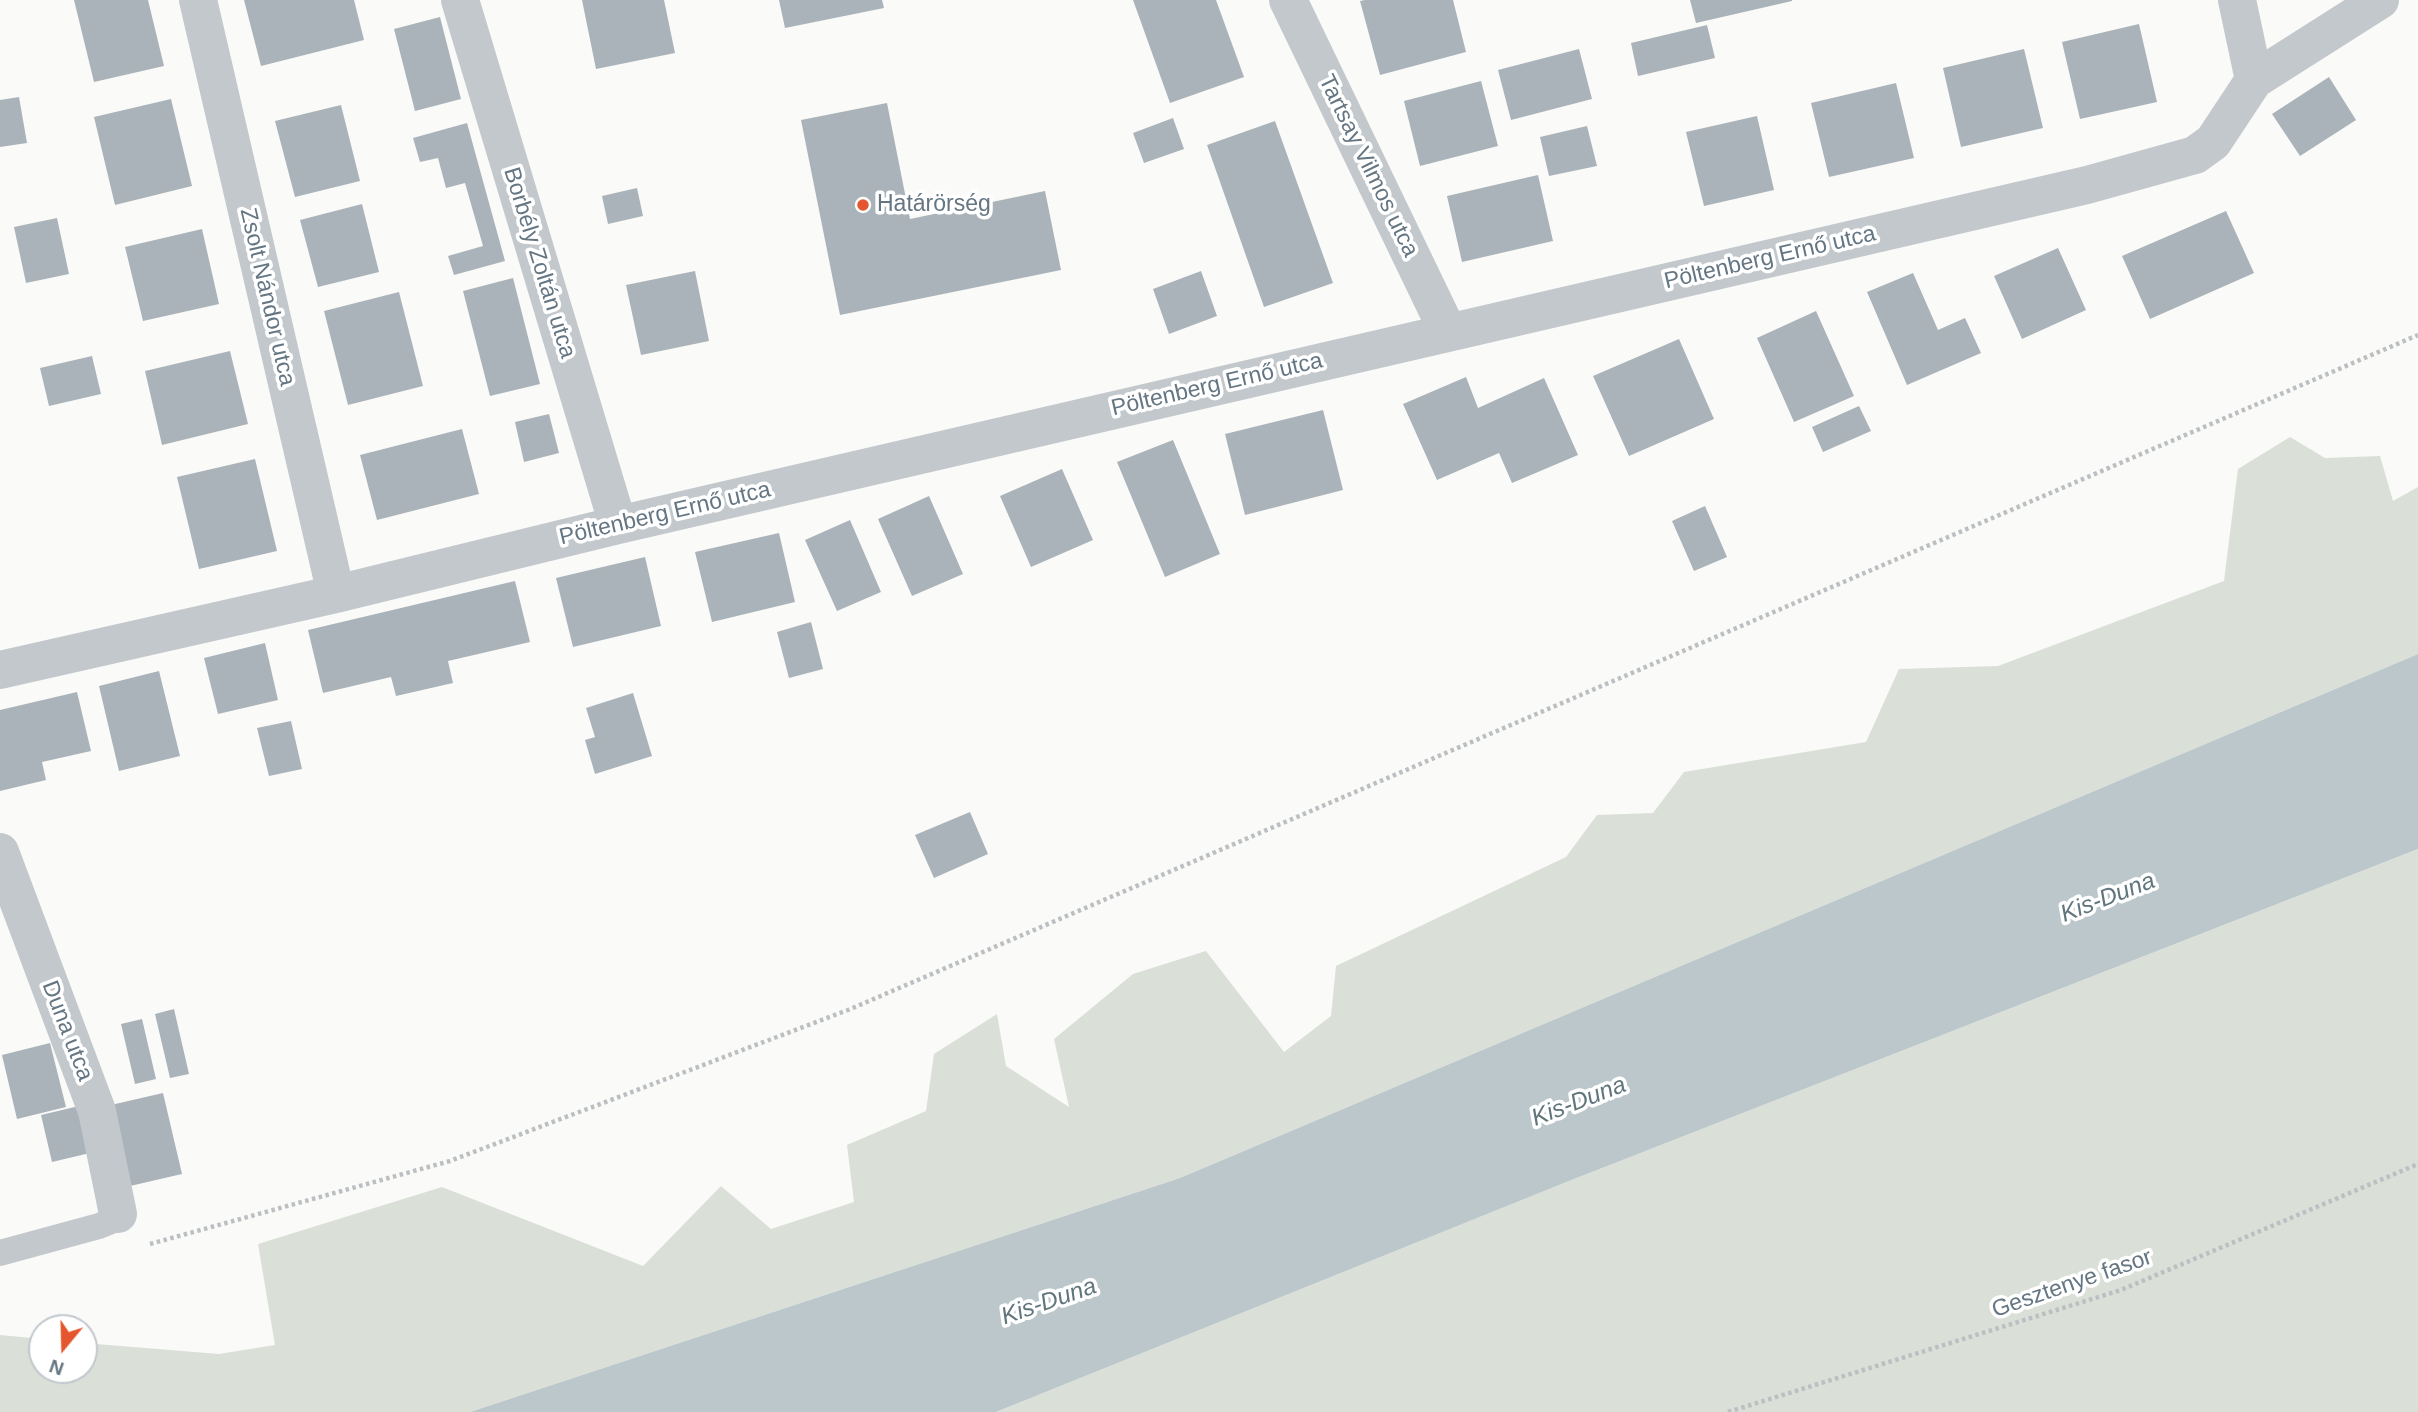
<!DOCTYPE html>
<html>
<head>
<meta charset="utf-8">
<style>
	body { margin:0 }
	#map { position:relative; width:2418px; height:1412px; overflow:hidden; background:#fafaf8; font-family:Helvetica,sans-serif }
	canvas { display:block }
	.north { position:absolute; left:28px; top:1314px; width:70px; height:70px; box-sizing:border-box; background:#fff; border:2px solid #c1c8cd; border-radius:50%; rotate:199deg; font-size:19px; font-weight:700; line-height:28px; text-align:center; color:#657683 }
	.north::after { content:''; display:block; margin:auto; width:24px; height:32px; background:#e4572e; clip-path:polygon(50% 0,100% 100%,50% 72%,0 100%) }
</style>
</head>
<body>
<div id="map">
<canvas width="2418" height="1412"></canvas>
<div class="north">N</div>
</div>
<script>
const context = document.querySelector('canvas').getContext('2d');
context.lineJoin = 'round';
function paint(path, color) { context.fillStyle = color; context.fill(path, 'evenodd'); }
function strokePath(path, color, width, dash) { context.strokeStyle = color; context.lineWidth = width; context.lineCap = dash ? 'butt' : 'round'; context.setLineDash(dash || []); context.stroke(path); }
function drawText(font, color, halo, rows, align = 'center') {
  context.font = font + ' Helvetica,sans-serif'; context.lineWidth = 7; context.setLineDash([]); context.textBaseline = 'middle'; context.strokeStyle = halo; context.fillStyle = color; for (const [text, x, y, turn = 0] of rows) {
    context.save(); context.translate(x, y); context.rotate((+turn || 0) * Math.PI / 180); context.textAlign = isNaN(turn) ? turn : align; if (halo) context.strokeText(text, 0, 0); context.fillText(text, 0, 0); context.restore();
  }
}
const green = new Path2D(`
	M2290,437L2325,458L2380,456L2393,501L2418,487V654L1180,1178L470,1412H0V1335L42,1339V1370H84V1343L219,1354L275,1345L258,1244L442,1187L643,1266L721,1186L771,1229L854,1202L847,1145L926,1111L934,1054L997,1014L1006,1066L1069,1107L1054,1039L1133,974L1206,951L1284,1052L1331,1016L1336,966L1566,857L1597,815L1653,813L1684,772L1866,742L1899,669L1998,666L2224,581L2238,469Z
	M2418,849V1412H996L1574,1179Z`);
const water = new Path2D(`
	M2418,654V849L1574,1179L996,1412H470L1180,1178Z`);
const building = new Path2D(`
	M74,0H148L164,66L94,82Z
	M244,0H354L364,40L261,66Z
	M582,0H664L675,53L596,69Z
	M779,0H882L884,8L785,28Z
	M1133,0H1216L1244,77L1170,103Z
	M1365,0H1453L1466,52L1380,75L1360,1Z
	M1690,0H1792V1L1696,23Z
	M440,17L461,99L415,111L394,29Z
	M2139,24L2157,102L2080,119L2062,42Z
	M1707,25L1715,58L1638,76L1631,43Z
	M1579,49L1592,99L1511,120L1498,70Z
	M2024,49L2043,128L1961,147L1943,68Z
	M2329,77L2356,120L2300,156L2272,114Z
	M1481,81L1498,146L1420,166L1404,101Z
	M1896,83L1914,158L1829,177L1811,103Z
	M19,97L27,143L0,147V100Z
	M171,99L192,186L115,205L94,117Z
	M887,103L910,219L1045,191L1061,270L840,315L801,120Z
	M341,105L360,181L295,197L275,121Z
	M1757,116L1774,190L1704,206L1686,132Z
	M1173,118L1184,149L1144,163L1133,133Z
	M1275,121L1333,283L1264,307L1207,145Z
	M467,123L505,261L454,275L448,256L483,246L465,183L446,188L438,158L420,162L413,138Z
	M1587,126L1597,166L1549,176L1540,137Z
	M1538,175L1553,241L1462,262L1447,196Z
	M637,188L643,216L608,224L602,196Z
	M362,204L379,272L318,287L300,220Z
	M2226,211L2254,273L2150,319L2122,256Z
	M57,218L69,274L26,283L14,227Z
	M202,229L219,304L143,321L125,247Z
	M2058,248L2086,310L2022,339L1994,276Z
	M695,271L709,341L641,355L626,285Z
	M1201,271L1217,316L1169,334L1153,289Z
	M1913,273L1938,330L1965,318L1981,353L1907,385L1867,292Z
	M513,278L540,384L490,396L463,291Z
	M399,292L423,386L348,405L324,311Z
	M1816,311L1854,396L1794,422L1757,338Z
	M1679,339L1714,419L1629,456L1593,376Z
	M230,351L248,424L162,445L145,371Z
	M92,356L101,394L49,406L40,368Z
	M1466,377L1478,408L1544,378L1578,455L1512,483L1499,453L1437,480L1403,404Z
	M1859,406L1871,431L1823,452L1812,427Z
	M1323,410L1343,490L1245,515L1225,434Z
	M549,414L559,453L524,462L515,422Z
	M462,429L479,494L377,520L360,455Z
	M1173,440L1220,554L1165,577L1117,462Z
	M255,459L277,551L199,569L177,477Z
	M1062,469L1093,540L1031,567L1000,496Z
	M929,496L963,574L912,596L878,519Z
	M1705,506L1727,557L1694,571L1672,521Z
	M850,520L881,592L837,611L805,540Z
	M779,533L795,602L712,622L695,552Z
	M645,557L661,626L573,647L556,578Z
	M515,581L530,642L448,661L453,683L396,696L391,677L323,693L308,630Z
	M811,622L823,669L789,678L777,632Z
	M265,643L278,700L218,714L204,658Z
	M159,671L180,756L119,771L99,686Z
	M77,692L91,751L42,762L46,780L0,791V710Z
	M633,693L652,756L595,774L585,740L595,737L586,708Z
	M291,721L302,769L269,776L257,728Z
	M970,812L988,854L934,878L915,835Z
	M174,1009L189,1074L170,1078L155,1014Z
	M142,1019L156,1079L135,1084L121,1024Z
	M50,1043L66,1107L17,1119L2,1055Z
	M163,1093L182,1174L130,1186L111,1105Z
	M79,1106L90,1153L52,1162L41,1115Z`);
const path = new Path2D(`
	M150,1244L450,1161L848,1010L2418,335
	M1728,1412L2121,1290L2418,1164`);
const lane = new Path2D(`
	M0,1253L99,1226L109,1222L118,1214`);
const street = new Path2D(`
	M198,0L336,594
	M460,0L618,525
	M1288,0L1448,332
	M2237,0L2254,80
	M0,670L336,594L618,525L2087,185L2195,155L2213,142L2254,80L2380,0
	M0,852L97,1111L118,1214`);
const markers = [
	[863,205,7,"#e4572e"]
];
const streetNames = [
	["Tartsay Vilmos utca",1368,166,64],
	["Pöltenberg Ernő utca",1770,258,-13],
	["Borbély Zoltán utca",539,263,73],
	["Zsolt Nándor utca",267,297,77],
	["Pöltenberg Ernő utca",1217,385,-13],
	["Pöltenberg Ernő utca",665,514,-13],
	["Duna utca",67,1031,69],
	["Gesztenye fasor",2072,1284,-19]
];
const poiNames = [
	["Határörség",877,205]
];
const waterNames = [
	["Kis-Duna",2108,898,-21],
	["Kis-Duna",1579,1102,-21],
	["Kis-Duna",1049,1302,-19]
];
paint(green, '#dadfd7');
paint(water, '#bbc7cb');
paint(building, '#aab3b9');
strokePath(path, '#bbbfc2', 4.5, [3.5, 3.5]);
strokePath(lane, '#c3c8cc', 26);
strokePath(street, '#c3c8cc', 38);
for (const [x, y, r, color] of markers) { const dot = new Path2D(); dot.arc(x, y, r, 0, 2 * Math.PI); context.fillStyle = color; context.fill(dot); strokePath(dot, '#fff', 2.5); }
drawText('23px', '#657683', '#fff', streetNames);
drawText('23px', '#657683', '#fff', poiNames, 'left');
drawText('italic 24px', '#60757c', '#fff', waterNames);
</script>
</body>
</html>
